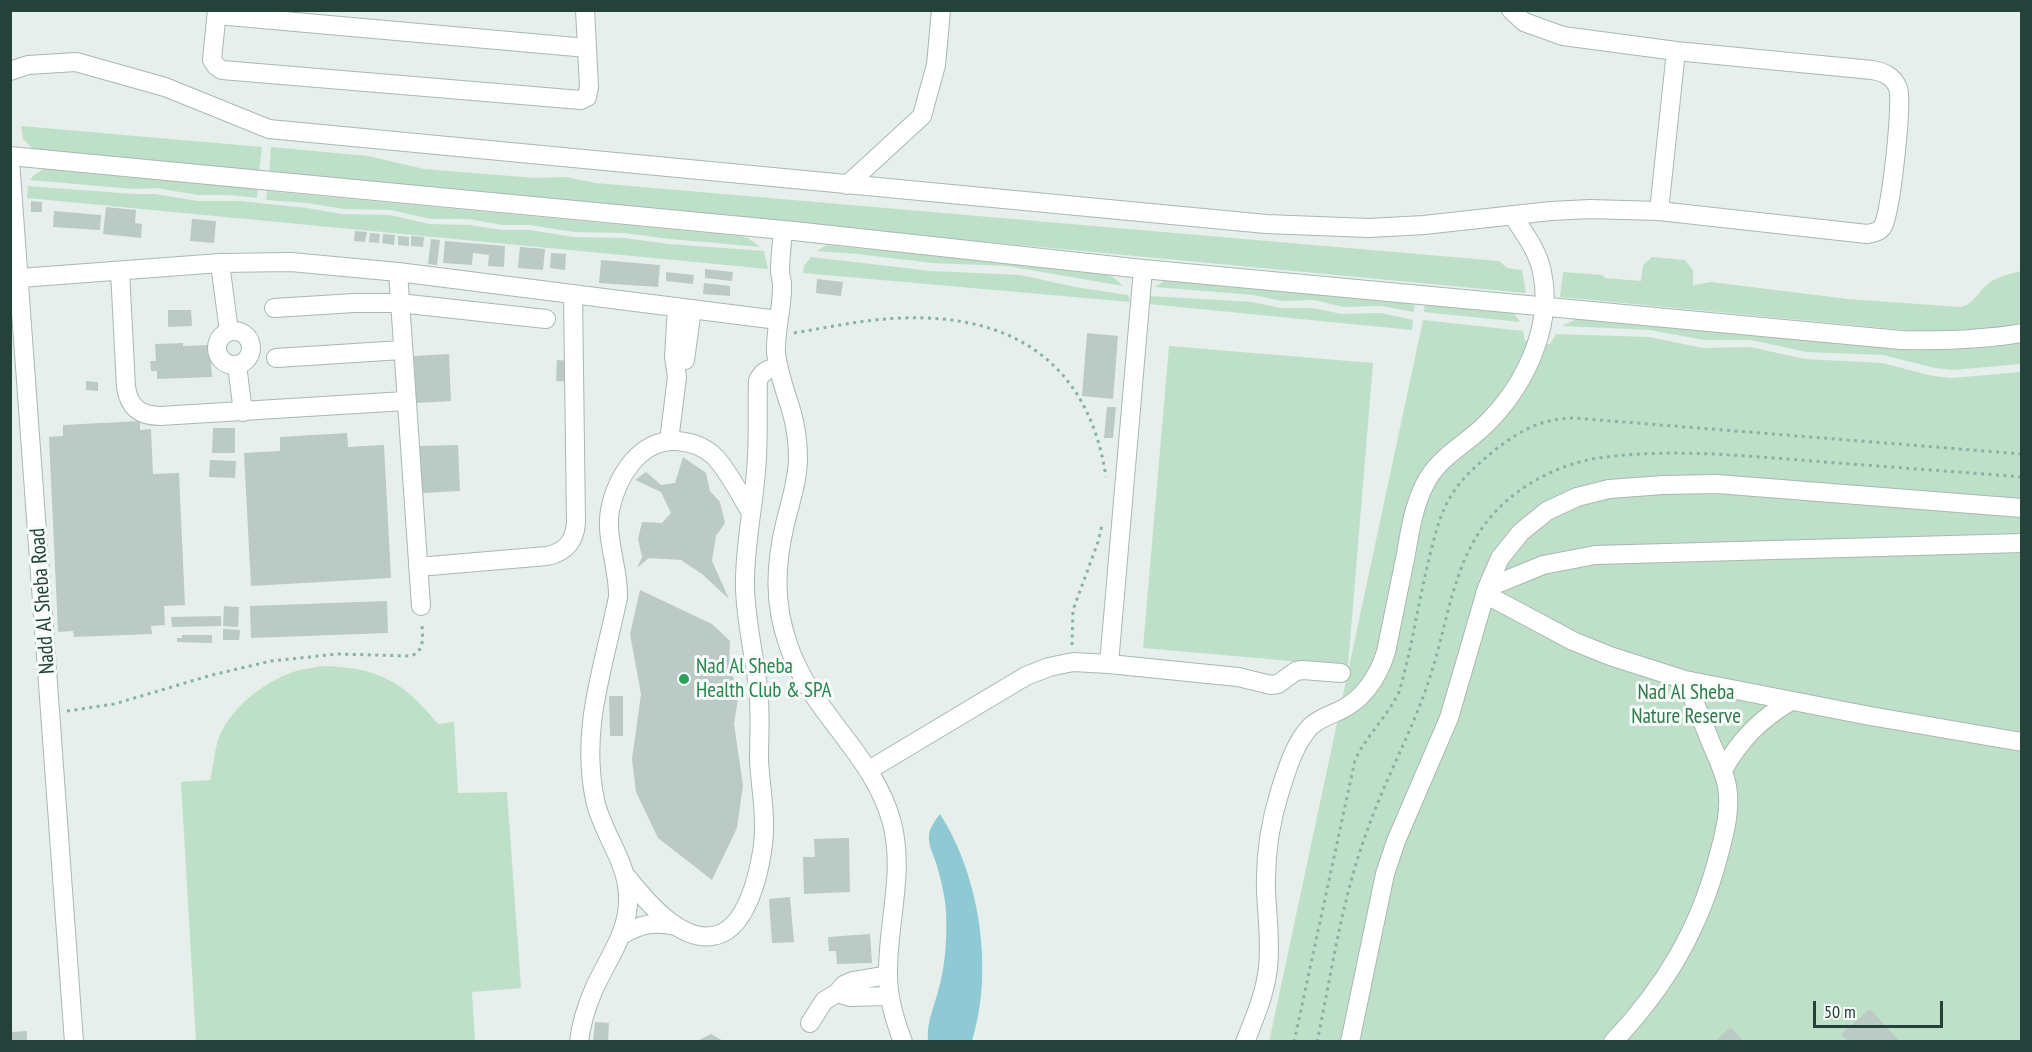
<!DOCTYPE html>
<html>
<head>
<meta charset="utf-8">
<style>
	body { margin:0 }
	#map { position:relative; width:2032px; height:1052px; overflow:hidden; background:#e6efeb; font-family:"PT Sans Narrow",sans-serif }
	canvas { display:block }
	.frame { position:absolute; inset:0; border:12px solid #24423a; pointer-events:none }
	.scale { position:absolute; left:1813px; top:1001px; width:130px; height:27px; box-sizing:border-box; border:3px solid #24423a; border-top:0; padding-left:8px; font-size:18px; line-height:21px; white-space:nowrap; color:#24423a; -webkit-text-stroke:4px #f7fbf9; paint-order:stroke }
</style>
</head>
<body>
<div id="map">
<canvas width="2032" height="1052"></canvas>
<div class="frame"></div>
<div class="scale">50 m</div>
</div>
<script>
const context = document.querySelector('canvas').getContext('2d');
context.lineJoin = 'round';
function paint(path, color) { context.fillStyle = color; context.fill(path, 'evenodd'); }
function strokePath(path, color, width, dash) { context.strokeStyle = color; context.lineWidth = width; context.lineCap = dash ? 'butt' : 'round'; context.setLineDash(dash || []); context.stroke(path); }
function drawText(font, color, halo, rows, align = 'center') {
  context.font = font + ' "PT Sans Narrow",sans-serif'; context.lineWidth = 6; context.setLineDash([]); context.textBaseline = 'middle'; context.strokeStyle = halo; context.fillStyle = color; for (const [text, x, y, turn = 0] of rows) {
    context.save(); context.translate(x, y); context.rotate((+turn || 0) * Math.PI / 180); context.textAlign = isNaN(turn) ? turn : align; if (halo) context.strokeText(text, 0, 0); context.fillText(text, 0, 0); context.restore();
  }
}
const green = new Path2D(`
	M21,126L262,147L259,173L33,149L23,139Z
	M271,147L368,156L424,169L535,178L566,177L596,183L1499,261L1507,268L1522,270L1526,293L269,174Z
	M43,169L258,189L257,198L230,195H198L156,188L133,189L30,180L33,176Z
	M28,186L133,194H155L198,201H240L307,208L342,214L390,215L430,224L469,225L502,230H530L574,237L624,238L669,244L764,251L768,269L27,198Z
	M267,191L740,236L748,238L760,247L670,239L624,233L574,232L530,225H502L469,219H431L390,210L343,209L308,203L266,200Z
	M826,245L1098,272L1113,277L1123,286L1007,266L932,263L857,254L817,251Z
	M811,257L931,271L1021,275L1075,287L1128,295L1130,302L803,273L804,266Z
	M1652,257L1685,260L1693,270V285L1711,282L1848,299L1960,307C1974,305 1978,291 1989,283C1999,276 2010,274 2021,271V323L1992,329L1937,333L1560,297L1563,272L1603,275L1605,278L1641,281L1643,265Z
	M1167,279L1415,300L1414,312L1381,306L1343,307L1314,300L1282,301L1253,295L1155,287Z
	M1150,296L1252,302L1281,308H1313L1342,314L1381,313L1413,320L1412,330L1149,304Z
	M1425,301L1510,308L1520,322L1424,312Z
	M1581,317C1656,325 1730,332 1804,340C1876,347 1949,357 2021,342V364L1953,370L1935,368L1883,355L1806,352L1751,340H1704L1650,330L1562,326Z
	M1423,320L1523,331L1525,341L1550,344L1556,334L1649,337L1703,348L1750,347L1805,359L1882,363L1933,376L1952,378L2021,372V1041L1269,1042Z
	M1169,346L1373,363L1348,666L1143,648Z
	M321,666C377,667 402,680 438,724L454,722L458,793L507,792L521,988L472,992L475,1041H196L181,782L210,780C213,768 214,755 217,743C227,710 262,683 293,672C302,669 312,668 321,666Z`);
const water = new Path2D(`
	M940,814C980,876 994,971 972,1041H928C926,1022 936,1002 940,984C946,959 947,936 946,911C945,896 941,880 937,866C934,856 928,845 929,835C930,827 935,821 940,814Z`);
const building = new Path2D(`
	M31,201L42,202V212H31Z
	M106,207L136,210L135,223L142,224L141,238L103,234Z
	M54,211L101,215L100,230L53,227Z
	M192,219L216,221L214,243L190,241Z
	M355,231L367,232L365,242L354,241Z
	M370,233L380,234L379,243L369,242Z
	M383,234L395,235L394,245L382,243Z
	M398,236L409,237V246L398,245Z
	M411,236L424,237L423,247L411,246Z
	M431,239L440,240L437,265L428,264Z
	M445,241L505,246L504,267L488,266L489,255L473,253L472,265L443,263Z
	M520,247L545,249L543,270L518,268Z
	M551,253L566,254L565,270L550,268Z
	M601,260L660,265L658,287L599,283Z
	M705,269L733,272L732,281L705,278Z
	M666,272L694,275L693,284L666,281Z
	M817,279L843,282L841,296L816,293Z
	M704,283L730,286V296L703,294Z
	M168,310H191L192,326L168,327Z
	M1087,333L1118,336L1113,399L1082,396Z
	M183,343V346L211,345V351L218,350V363H211L212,377L157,379V371H151L150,361H156L155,344Z
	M449,354L451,401L416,403L414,356Z
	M557,360L572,361L571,382L556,381Z
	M86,381L98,382V391L86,390Z
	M1107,407H1116L1113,438H1104Z
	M140,421V430L151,429L153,474L179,473L185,605L164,606L165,625L151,626L152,634L74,637L73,631L58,632L49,437L63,436V425Z
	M213,428H235V453H212Z
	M347,433L348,447L384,445L391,578L251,586L244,453L280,451V437Z
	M458,445L460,491L422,493L419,446Z
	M683,457L706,473L710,491L720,502L725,523L716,536L712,561L729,599L702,574L681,560L649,558L637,568L642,557L638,539L642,522L662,523L671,513L661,492L635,480L646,472L661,485L675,483Z
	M210,460L236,461L235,478L209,477Z
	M640,590L712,624L730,641L729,667L739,692L734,724L743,785L737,828L712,880L658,838L636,792L632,759L641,694L630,634Z
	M387,601L388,633L251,638L250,606Z
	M224,606L239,607L238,627L223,626Z
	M221,616V626L172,627L171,617Z
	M223,629L240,630L239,640H223Z
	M182,635H212V643L177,642V638H182Z
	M609,696H623V736H610Z
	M849,838L850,892L804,894L803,857H815L814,839Z
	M790,897L794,942L772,943L769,899Z
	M870,934L872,963L837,964L836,951H829L828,937Z
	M1870,1009L1900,1042H1848L1841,1034Z
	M595,1022L609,1023L608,1042H593Z
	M1731,1027L1744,1042H1714Z
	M27,1031V1042H11V1032Z
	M711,1034L725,1042H695Z`);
const path = new Path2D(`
	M794,333C830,327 866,319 903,318C1014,314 1089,364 1106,477
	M1072,645L1073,610L1098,542L1102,525
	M67,711L114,704L212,675L271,661L338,654L411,656C426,650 422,636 422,623
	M1294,1042L1355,760C1367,735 1387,717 1399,692C1412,649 1418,603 1429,559C1435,534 1441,508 1457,487C1468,472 1482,461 1496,449C1523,429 1541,419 1574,418L2022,454
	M1317,1042C1332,971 1342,898 1367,831C1385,779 1413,730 1430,677C1449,620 1453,554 1498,509C1525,481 1567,461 1606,457C1671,449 1735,455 1800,460C1874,466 1948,471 2022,477`);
const minor = new Path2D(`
	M217,10L212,60L216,66L222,70L581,100L587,97L589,87L585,10
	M217,15L587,48
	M10,71L28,65L76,62L165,87L269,129L1266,224L1369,228L1424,225L1551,211L1590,209L1659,211L1867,234C1873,233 1880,232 1883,226C1891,212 1903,101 1898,88C1893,76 1884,72 1872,70L1676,51L1563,36L1524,22L1511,10
	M10,156L794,231L1143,269L1901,340C1942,341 1981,340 2022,333
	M10,160L74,1042
	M847,185L922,116L936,65L941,10
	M1659,211L1676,51
	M783,230C782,244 780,258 780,271C780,276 782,280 782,284C783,307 775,329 776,352C778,373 786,393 792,413C796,428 798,443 798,458C798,480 790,503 785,524C775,566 774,604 788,644C810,712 874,754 892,823C905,874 887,924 888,976C888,998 895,1021 903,1042
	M220,263L229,332
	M120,271L126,387C129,407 140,416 160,416L405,401
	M398,272L421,606
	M20,278L220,263L291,262L398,272L778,320
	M274,308L354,303H399L546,319
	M217 348a17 17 0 1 1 34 0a17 17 0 1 1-34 0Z
	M276,358L402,350
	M685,360L692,309
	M237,365L243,412
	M669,441L677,377L674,357L677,307
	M418,567L547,556C566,552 575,541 576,522L573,294
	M1487,588L1543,565L1595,555L2022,543
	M1485,594L1573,641L1610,656L1685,680L1870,716L2022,742
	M1109,664L1143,269
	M869,770L1026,676L1049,667L1073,662L1109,664L1238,677L1271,685L1278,684L1296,671L1303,670L1341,673
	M1723,770C1740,740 1760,719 1791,701
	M627,877C646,901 682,945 717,935C751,926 765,854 764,824C764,802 760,781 759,760C759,736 761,712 758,687C754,654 746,622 745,588C744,548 753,511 756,471C759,440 757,410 758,380C763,371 768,369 778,367
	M622,935C640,924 655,921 676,926
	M837,993L850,997L889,996
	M810,1023L824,1001L837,993L844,985L853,981L888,975
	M579,1042C581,1024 587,1005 594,989C608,958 630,931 628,895C627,861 602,833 595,800C580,728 604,667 618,597C619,568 605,539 610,510C617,477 639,439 677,441C691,442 705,447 715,457C729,472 739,493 750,511
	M1245,1042C1255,1017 1265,994 1268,968C1271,941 1267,916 1266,890C1265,857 1270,823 1280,791C1287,769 1295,742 1311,726C1320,718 1329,715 1339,711C1364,699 1378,677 1386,652C1393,619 1399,587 1406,554C1410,530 1414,505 1425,484C1438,458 1463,446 1483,427C1523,389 1554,328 1542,272C1538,251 1524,233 1513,216
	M1350,1042L1385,874L1396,841L1449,718L1487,588L1500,558L1521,532L1547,511L1577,497L1609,489L1663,485L1717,484L2022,508
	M1613,1042C1666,986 1700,928 1719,854C1725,832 1731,809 1727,786C1724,771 1717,757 1711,743C1703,722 1694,701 1685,680`);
const markers = [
	[684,679,6,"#2e9e5b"]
];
const streetNames = [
	["Nadd Al Sheba Road",43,601,-94]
];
const leisureNames = [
	["Nad Al Sheba",696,667],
	["Health Club & SPA",696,691]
];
const parkNames = [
	["Nad Al Sheba",1686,693],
	["Nature Reserve",1686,717]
];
paint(green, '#bfe0c8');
paint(water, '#8ec9d4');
paint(building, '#bbcac4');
strokePath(minor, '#a8b8b2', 20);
strokePath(path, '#86b3a5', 3, [3, 4.5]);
strokePath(minor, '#fff', 18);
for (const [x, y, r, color] of markers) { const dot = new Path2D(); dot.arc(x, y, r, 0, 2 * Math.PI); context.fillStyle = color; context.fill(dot); strokePath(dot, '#f7fbf9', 2); }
drawText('21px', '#24423a', '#f7fbf9', streetNames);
drawText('21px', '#27864d', '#f7fbf9', leisureNames, 'left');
drawText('21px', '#2d7a4b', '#f7fbf9', parkNames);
</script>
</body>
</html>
